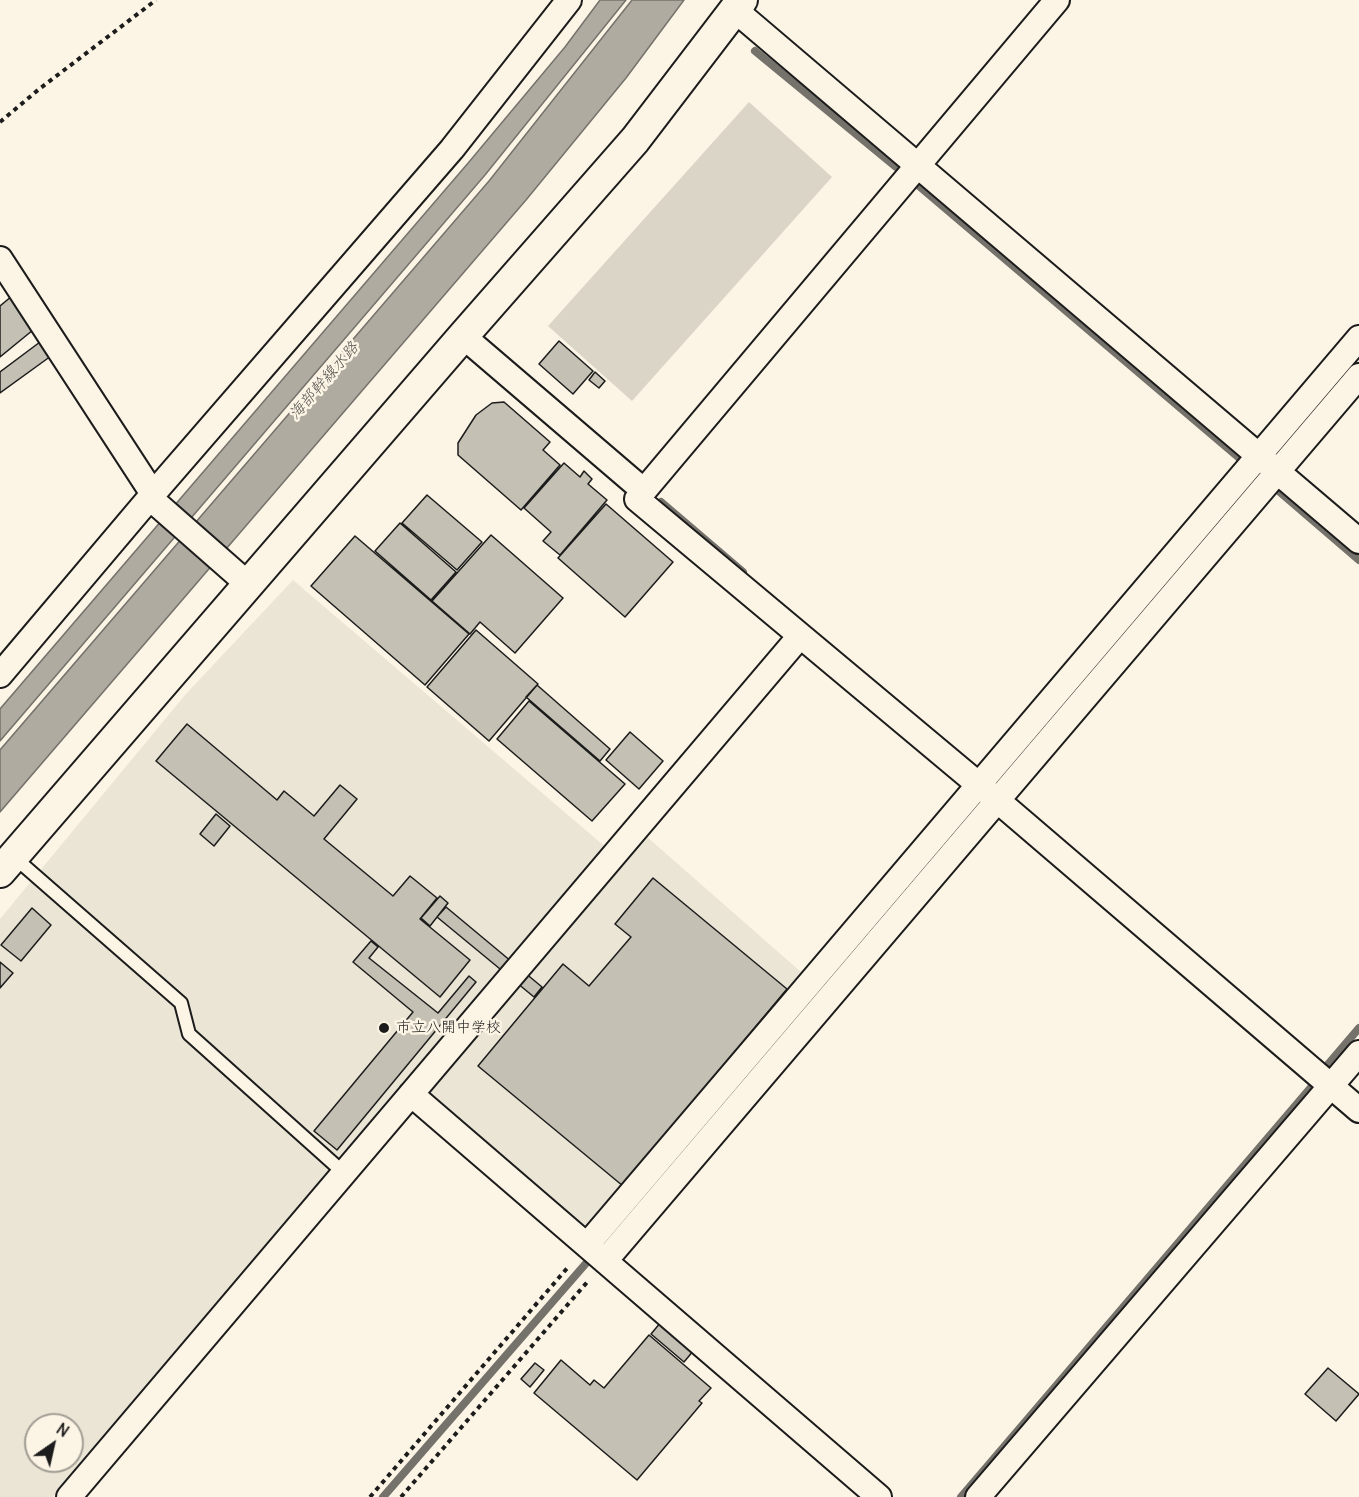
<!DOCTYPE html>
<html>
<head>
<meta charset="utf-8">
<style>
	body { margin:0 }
	#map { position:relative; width:1359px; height:1497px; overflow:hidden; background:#fcf5e5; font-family:Delius,sans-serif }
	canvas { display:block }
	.north { position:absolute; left:24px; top:1413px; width:60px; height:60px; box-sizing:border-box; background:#fcf5e5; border:2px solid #a29e95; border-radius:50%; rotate:34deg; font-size:16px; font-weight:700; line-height:24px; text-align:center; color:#1c1c1c }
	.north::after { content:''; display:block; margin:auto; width:21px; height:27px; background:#1c1c1c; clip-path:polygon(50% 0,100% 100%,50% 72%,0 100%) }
</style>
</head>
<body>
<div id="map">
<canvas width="1359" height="1497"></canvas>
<div class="north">N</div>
</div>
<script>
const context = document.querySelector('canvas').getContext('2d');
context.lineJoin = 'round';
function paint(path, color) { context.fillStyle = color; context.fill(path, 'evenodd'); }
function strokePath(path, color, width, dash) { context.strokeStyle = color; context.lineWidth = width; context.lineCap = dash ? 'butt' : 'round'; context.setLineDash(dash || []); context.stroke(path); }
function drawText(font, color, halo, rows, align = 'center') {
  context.font = font + ' Delius,"Klee One",sans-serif'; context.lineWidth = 5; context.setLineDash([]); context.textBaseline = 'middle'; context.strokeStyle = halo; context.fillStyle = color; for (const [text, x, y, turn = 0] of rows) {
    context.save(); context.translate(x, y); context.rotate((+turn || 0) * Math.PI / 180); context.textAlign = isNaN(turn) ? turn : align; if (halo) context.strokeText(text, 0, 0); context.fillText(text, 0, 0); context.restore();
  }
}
const built = new Path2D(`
	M293,580L623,862L646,836L809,979L591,1234L409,1077L53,1497H0V919L185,695ZM36,1425H72V1461H36Z`);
const green = new Path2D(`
	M749,102L832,177L632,401L548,326Z`);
const water = new Path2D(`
	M600,0H626L485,175L0,741V709L469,162L565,47Z
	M632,0H684L626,78L526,200L0,812V750L489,181Z`);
const stream = new Path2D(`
	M755,51L896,167
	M919,186L1244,462
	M1274,487L1359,560
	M661,502L743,572
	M1319,1064L1324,1069L1359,1028
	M383,1497L588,1261
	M961,1497L1313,1085`);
const building = new Path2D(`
	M12,296L33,330L0,357V306Z
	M559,341L593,371L573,394L539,364Z
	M40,342L51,356L0,393V372Z
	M595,372L605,381L599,388L589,380Z
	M504,402L550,442L543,450L560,465L521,510L458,455V443L476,415L492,403Z
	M564,463L580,477L584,471L592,479L588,484L607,500L560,555L543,541L551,532L524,508Z
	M427,495L482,542L457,570L402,523Z
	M606,504L673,562L625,617L558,558Z
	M400,523L456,572L431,600L375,551Z
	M491,535L563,598L515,653L480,622L470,634L432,601Z
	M355,536L469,634L425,685L311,586Z
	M476,630L538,684L489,741L427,687Z
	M537,685L610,749L600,761L526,697Z
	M529,701L625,784L592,821L497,739Z
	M187,724L277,800L284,791L314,816L340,785L357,799L324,839L393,896L410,876L437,898L420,919L470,960L440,997L156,761Z
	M630,732L663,761L639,789L606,760Z
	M216,814L230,826L214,846L200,834Z
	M653,878L787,989L623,1186L478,1066L563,964L589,986L631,937L615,924Z
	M440,896L448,903L430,926L421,918Z
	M446,907L542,987L534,997L437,917Z
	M32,908L51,925L21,961L1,945Z
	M371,941L378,947L369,958L438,1013L469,976L476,982L337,1150L314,1131L413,1012L353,962Z
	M0,962L13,973L0,988Z
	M661,1322L694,1350L684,1362L651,1334Z
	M649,1335L711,1388L699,1401L702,1403L637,1480L534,1393L561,1360L590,1385L594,1380L604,1388Z
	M535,1363L544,1370L530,1387L521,1379Z
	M1328,1368L1359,1394L1336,1421L1305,1394Z`);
const path = new Path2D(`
	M0,122L38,90L156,0
	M370,1497L569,1266
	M401,1497L589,1280`);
const service = new Path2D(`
	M14,857L181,1003L189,1034L344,1173`);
const minor = new Path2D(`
	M1057,0L637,499L997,800L1359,1110
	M735,10L1359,541
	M0,259L153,494
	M463,336L644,491
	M150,498L249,585
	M0,675L153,494L452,149L569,0
	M411,1094L879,1497
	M587,1245L1359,338
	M605,1261L1359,376
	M69,1497L800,636
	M978,1497L1359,1053`);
const tertiary = new Path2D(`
	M0,872L463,336L635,140L742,0`);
const markers = [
	[384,1028,6,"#1c1c1c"]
];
const poiNames = [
	["市立八開中学校",396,1028]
];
const waterNames = [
	["海部幹線水路",324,381,-49]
];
paint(built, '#ebe5d6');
paint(green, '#dbd5c8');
paint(water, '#b0aba1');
strokePath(water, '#75726c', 1.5);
strokePath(stream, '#75726c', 8);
paint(building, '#c4c0b3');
strokePath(building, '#1c1c1c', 1.5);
strokePath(service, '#1c1c1c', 16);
strokePath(minor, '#1c1c1c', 28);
strokePath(tertiary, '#1c1c1c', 34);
strokePath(path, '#1c1c1c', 4, [4.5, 4.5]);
strokePath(service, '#fcf5e5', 12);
strokePath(minor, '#fcf5e5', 24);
strokePath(tertiary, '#fcf5e5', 30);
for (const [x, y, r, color] of markers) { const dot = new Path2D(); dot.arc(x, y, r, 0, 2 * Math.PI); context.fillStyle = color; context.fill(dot); strokePath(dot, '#fcf5e5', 2); }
drawText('15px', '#1c1c1c', '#fcf5e5', poiNames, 'left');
drawText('italic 16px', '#575551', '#fcf5e5', waterNames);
</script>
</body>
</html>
